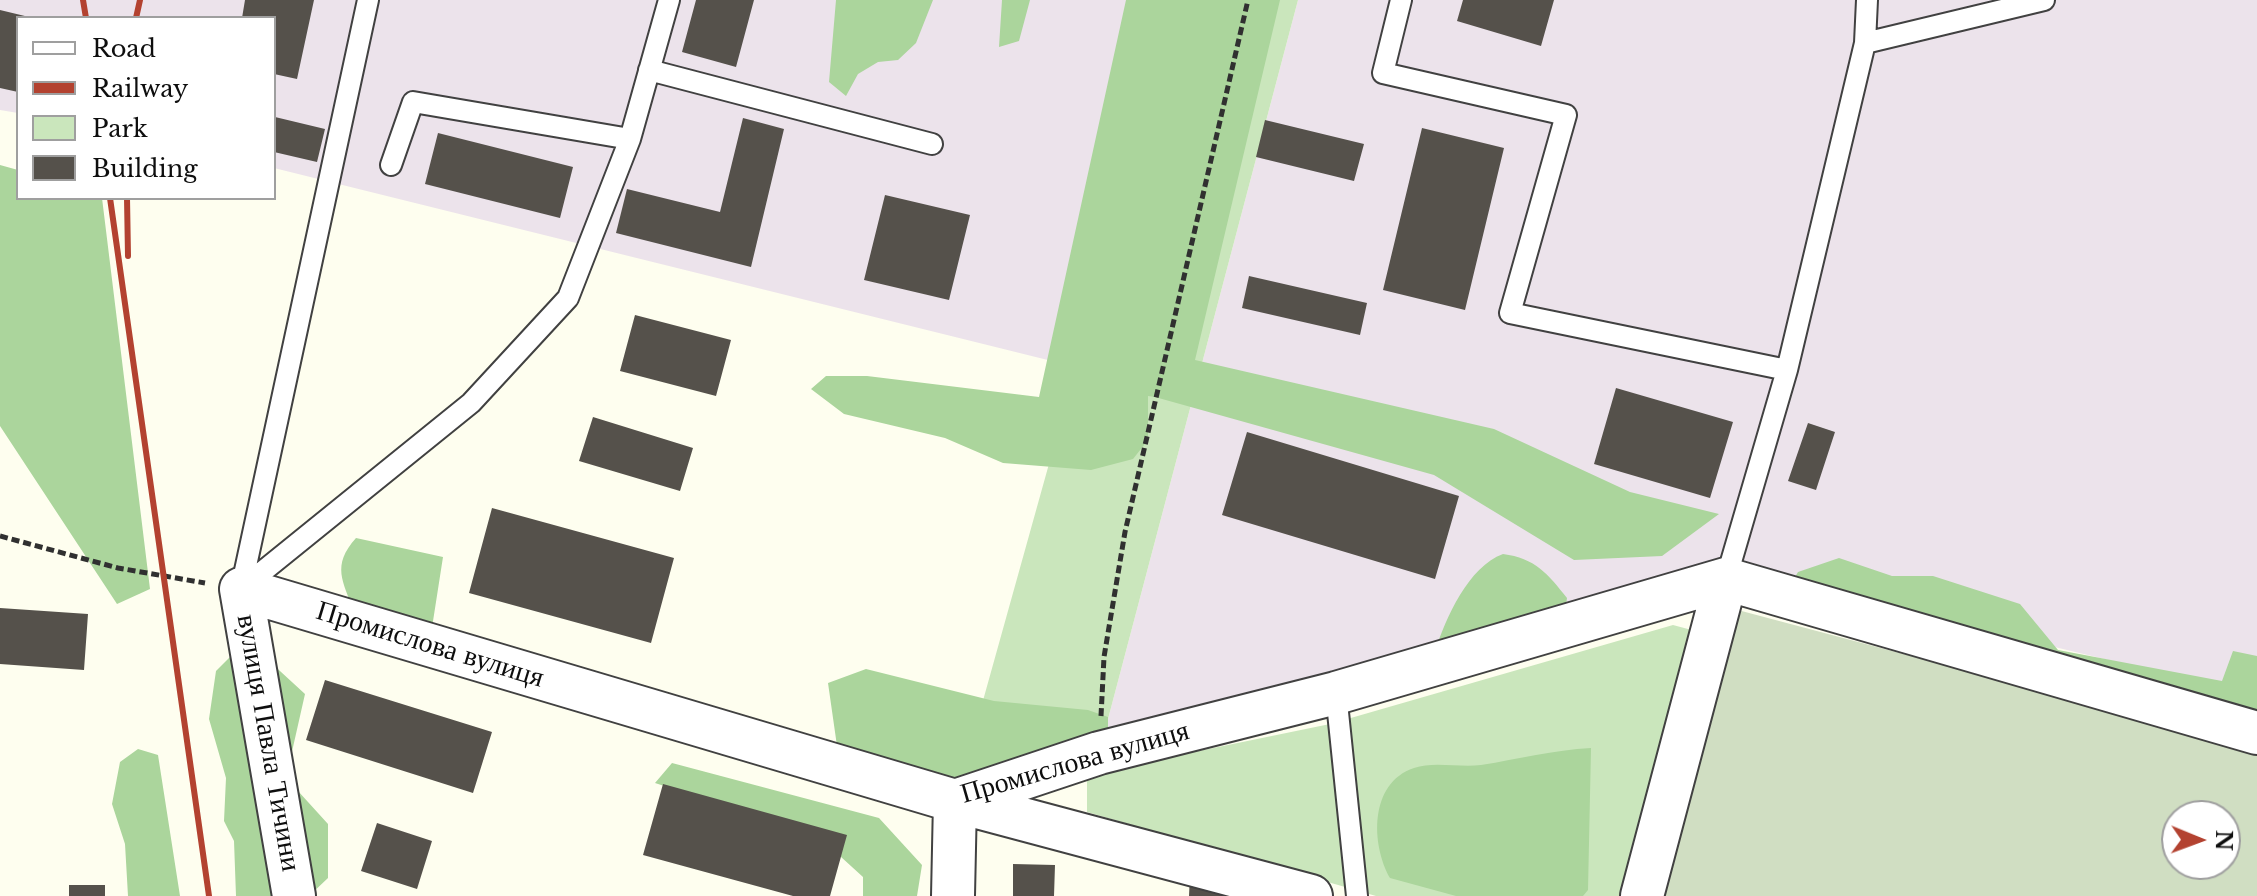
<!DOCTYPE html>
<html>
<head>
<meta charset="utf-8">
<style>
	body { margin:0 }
	#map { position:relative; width:2257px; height:896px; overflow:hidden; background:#fefeef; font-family:"Libre Baskerville",serif }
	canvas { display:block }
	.legend { position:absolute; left:16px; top:16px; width:260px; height:184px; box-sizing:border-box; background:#fff; border:2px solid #9f9f9f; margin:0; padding:10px 14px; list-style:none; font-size:24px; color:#0e0e0e }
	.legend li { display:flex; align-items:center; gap:16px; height:40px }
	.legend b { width:40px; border:2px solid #9f9f9f }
	.north { position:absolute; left:2161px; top:800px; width:80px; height:80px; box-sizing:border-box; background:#fff; border:2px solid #9f9f9f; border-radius:50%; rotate:91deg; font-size:22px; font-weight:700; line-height:32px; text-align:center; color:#0e0e0e }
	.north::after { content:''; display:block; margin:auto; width:28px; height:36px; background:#b34230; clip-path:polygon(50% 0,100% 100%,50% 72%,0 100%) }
</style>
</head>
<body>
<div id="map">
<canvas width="2257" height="896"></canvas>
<ul class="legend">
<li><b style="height:10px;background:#fff"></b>Road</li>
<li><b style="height:10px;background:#b34230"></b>Railway</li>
<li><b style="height:22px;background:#cae6bc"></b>Park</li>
<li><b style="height:22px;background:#55514b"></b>Building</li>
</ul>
<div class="north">N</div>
</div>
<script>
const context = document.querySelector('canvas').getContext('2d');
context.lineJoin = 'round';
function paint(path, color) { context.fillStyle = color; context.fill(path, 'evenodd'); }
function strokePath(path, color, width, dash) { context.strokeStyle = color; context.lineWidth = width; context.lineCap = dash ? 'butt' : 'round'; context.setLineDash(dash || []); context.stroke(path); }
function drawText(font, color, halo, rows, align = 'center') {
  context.font = font + ' "Libre Baskerville",serif'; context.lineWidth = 8; context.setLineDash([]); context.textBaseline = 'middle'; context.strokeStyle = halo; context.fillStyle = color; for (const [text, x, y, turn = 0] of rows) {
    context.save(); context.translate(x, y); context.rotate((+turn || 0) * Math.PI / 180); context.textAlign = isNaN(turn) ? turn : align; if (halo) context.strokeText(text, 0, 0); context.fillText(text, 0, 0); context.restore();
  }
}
const industrial = new Path2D(`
	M0,0H1147L1076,367L274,168V18H18V113L0,110Z
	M1298,0H2257V696L1716,565L1099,753Z`);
const green = new Path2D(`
	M1147,0H1298L1099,753L955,801L1076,367Z
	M1673,625L1699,632L1623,896H1376L1087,812V774L1330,724Z`);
const forest = new Path2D(`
	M836,0H933L916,43L898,60L878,62L858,74L846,96L829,82Z
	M1002,0H1030L1019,41L999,47Z
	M1126,0H1280L1195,360L1494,429L1630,492L1719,514L1662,556L1574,560L1434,475L1155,397L1148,396V440L1133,459L1091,470L1003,463L945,438L844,414L811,389L826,376H867L1039,397Z
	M0,165L18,170V198H102L150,589L117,604L0,426Z
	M356,538L443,557L431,634L354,612C343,581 331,566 356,538Z
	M1503,554C1535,558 1548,574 1567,598L1565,612L1435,651C1446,618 1468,567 1503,554Z
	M1839,558L1892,576H1933L2020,604L2058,650L2222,681L2233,651L2257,656V723L1931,662L1775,612L1798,572Z
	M232,655L268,660L305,694L291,756L298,791L328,824V878L309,896H236L234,841L224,821L226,778L209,719L216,671Z
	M866,669L994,701L1088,710L1108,717V732L955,783L837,746L828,683Z
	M1591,748L1588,890L1583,896H1456L1390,878C1371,844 1369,783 1414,768C1434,761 1460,768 1481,765C1519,759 1553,750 1591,748Z
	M138,749L158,755L180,896H128L125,844L112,804L120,762Z
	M672,763L879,818L922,865L917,896H863V877L818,836L655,783Z`);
const cemetery = new Path2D(`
	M1734,609L2257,748V896H1653ZM2177,816H2225V864H2177Z`);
const building = new Path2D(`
	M245,0H314L297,79L274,74V18H242Z
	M696,0H754L736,67L682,52Z
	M1463,0H1554L1541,46L1457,21Z
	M0,10L29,17L18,18V92L0,88Z
	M275,117L325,129L317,162L274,152Z
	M743,118L784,129L751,267L616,233L627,189L720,212Z
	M1265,120L1364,144L1354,181L1256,157Z
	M1422,128L1504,148L1465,310L1383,290Z
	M438,133L573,167L560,218L425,184Z
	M885,195L970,215L949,300L864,280Z
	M1249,276L1367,303L1360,335L1242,308Z
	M635,315L731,340L716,396L620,371Z
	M1616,388L1733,422L1710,498L1594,464Z
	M593,417L693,448L680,491L579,461Z
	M1808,423L1835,432L1816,490L1788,481Z
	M1247,432L1459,496L1435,579L1222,515Z
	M492,508L674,558L651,643L469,593Z
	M0,608L88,614L84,670L0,664Z
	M325,680L492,732L473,793L306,740Z
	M663,784L847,835L830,896H793L643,855Z
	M377,823L432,841L417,889L361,871Z
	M1013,864L1055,865L1054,896H1013Z
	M1190,875L1222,876V896H1189Z
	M69,885H105V896H69Z`);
const path = new Path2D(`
	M0,536L118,568L205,583
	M1101,716L1104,657L1125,532L1248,0`);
const lane = new Path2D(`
	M1401,0L1383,73L1566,115L1510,313L1787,370
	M1865,43L1867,0
	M649,70L932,144
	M391,165L413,102L630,139
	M1726,579L1787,370L1865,43L2044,0
	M241,589L471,403L568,298L630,139L669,0
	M241,589L368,0
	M1336,693L1357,896`);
const street = new Path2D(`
	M1726,579L2257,733
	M294,896L241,589L955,801L1099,753L1336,693L1726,579
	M953,896L955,801L1311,896
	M1642,896L1726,579`);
const rail = new Path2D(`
	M83,0L86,18
	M136,18L140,0
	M110,198L209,896
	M127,198L128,256`);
const streetNames = [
	["Промислова вулиця",430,645,17],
	["вулиця Павла Тичини",268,743,80],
	["Промислова вулиця",1075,763,-16]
];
paint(industrial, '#ece3eb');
paint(green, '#cae6bc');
paint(forest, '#abd59c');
paint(cemetery, '#d0dec2');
paint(building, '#55514b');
strokePath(lane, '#414141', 24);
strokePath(street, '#414141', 46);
strokePath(path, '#303030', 5, [8, 4]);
strokePath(lane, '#fff', 20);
strokePath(street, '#fff', 42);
strokePath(rail, '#b34230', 6);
drawText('28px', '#0e0e0e', '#fff', streetNames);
</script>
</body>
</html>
